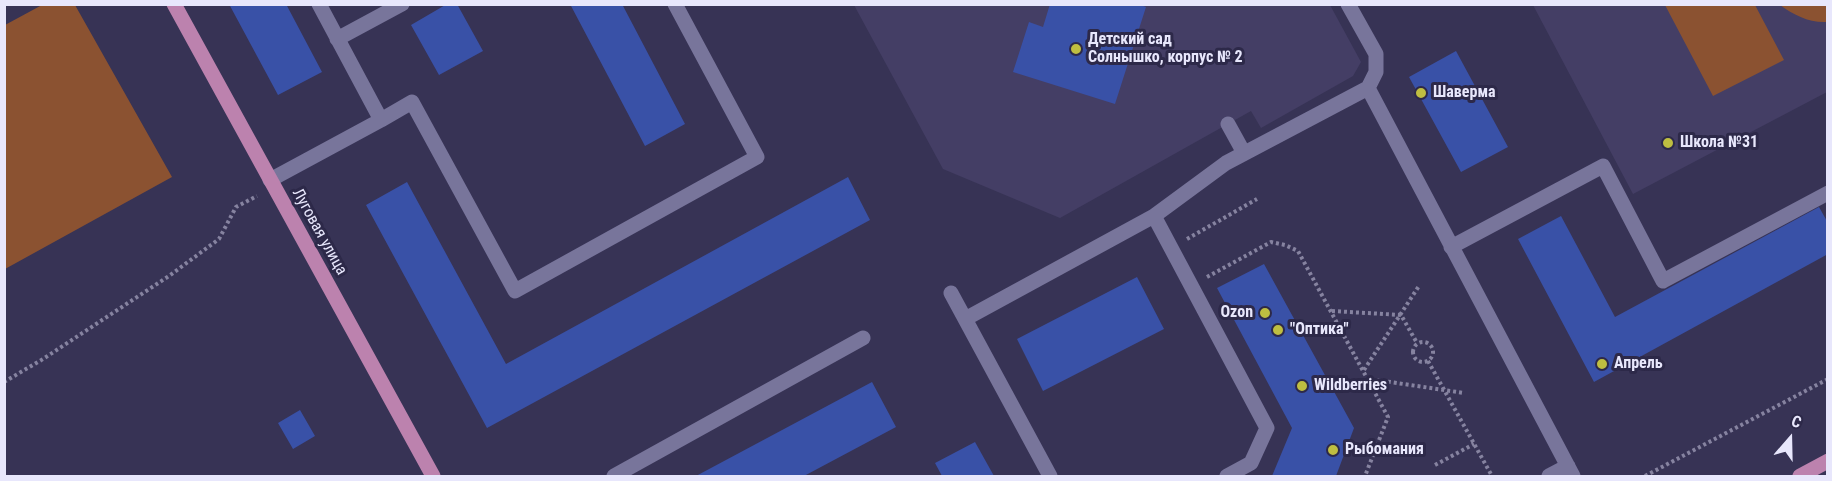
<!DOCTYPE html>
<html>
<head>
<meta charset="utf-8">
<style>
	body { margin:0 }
	#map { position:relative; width:1832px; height:481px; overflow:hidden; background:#373355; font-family:"Roboto Condensed",sans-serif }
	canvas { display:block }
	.frame { position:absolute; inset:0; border:6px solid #e8e7fc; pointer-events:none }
	.north { position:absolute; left:1760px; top:409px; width:60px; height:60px; -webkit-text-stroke:4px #2d2949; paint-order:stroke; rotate:20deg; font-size:16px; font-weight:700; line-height:24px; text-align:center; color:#e8e7fc }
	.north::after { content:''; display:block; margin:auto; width:21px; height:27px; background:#e8e7fc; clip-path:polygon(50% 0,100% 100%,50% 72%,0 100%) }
</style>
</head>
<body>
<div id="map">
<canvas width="1832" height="481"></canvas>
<div class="frame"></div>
<div class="north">С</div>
</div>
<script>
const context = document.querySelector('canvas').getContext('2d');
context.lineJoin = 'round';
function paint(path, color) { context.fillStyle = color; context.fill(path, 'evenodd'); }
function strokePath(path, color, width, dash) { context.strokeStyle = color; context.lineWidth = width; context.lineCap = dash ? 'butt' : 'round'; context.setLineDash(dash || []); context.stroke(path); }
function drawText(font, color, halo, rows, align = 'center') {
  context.font = font + ' "Roboto Condensed",sans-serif'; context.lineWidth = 6; context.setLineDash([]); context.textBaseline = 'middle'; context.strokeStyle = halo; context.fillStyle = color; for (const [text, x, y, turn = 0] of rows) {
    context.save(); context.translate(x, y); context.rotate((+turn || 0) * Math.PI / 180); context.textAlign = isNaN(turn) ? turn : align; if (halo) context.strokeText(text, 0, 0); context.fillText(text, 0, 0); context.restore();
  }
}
const built = new Path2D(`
	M854,5H1330L1361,62L1353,76L1261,128L1251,111L1060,218L943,169Z
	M1533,5H1827V92L1633,194Z`);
const green = new Path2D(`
	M42,5H75L172,177L5,269V25Z
	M1665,5H1755L1784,60L1713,96Z
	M1780,5H1827V22C1809,23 1794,15 1780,5Z`);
const building = new Path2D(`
	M229,4H286L322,72L278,95Z
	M447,4H457L483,51L439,75L411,25Z
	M570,4H622L685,124L645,146Z
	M1050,4H1138L1146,7L1115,104L1013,72L1029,22L1043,27Z
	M1456,51L1508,147L1461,172L1409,77Z
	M848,177L870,220L487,428L366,205L407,182L506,364Z
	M1819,207L1828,223V254L1594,382L1518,239L1561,216L1615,317Z
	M1264,264L1354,428L1336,476H1272L1292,428L1217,288Z
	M1137,277L1164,329L1043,391L1017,339Z
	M872,382L896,427L804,476H696Z
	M300,410L315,436L293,449L278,423Z
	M975,442L994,476H942L935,463Z`);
const path = new Path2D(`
	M1187,239L1257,199
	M1207,277L1271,242L1285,245L1298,251L1388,417L1365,476
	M1332,311L1401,315L1417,343
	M1413 352a10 10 0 1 1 20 0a10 10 0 1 1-20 0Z
	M1428,361L1492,476
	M1364,370L1419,286
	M1370,379L1464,393
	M4,382L43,359L169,276L219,239L236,207L257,196
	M1435,465L1474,444
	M1645,476L1828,379`);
const minor = new Path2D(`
	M1348,4L1376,54V72L1368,88L1573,476
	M337,39L402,4
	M381,120L412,102L515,291L757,157L675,4
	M1228,124L1244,153
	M270,180L381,120L319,4
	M1154,216L1267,428L1251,463L1227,476
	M1451,247L1603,166L1663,281L1828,193
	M951,293L1050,476
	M965,319L1154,216L1226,163L1368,88
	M614,476L863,338
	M1549,476L1568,466`);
const major = new Path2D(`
	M174,4L433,476
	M1800,476L1828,461`);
const markers = [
	[1076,49,6,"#bfbe41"],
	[1421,93,6,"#bfbe41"],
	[1668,143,6,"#bfbe41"],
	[1265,313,6,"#bfbe41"],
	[1278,330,6,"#bfbe41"],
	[1602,364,6,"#bfbe41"],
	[1302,386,6,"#bfbe41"],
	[1333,450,6,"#bfbe41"]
];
const poiNames = [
	["Детский сад",1088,40],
	["Солнышко, корпус № 2",1088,58],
	["Шаверма",1433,93],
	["Школа №31",1680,143],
	["Ozon",1253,313,"right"],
	["\"Оптика\"",1290,330],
	["Апрель",1614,364],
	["Wildberries",1314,386],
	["Рыбомания",1345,450]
];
const streetNames = [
	["Луговая улица",319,232,61]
];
paint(built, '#443e65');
paint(green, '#8b5231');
paint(building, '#3951a7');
strokePath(path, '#8683a0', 4, [3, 3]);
strokePath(minor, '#78759b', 15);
strokePath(major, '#bc82ae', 15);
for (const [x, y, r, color] of markers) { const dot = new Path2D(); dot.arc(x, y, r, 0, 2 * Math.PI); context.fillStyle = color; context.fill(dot); strokePath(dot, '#2d2949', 2); }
drawText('bold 16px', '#e8e7fc', '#2d2949', poiNames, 'left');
drawText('16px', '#e8e7fc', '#2d2949', streetNames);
</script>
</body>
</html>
